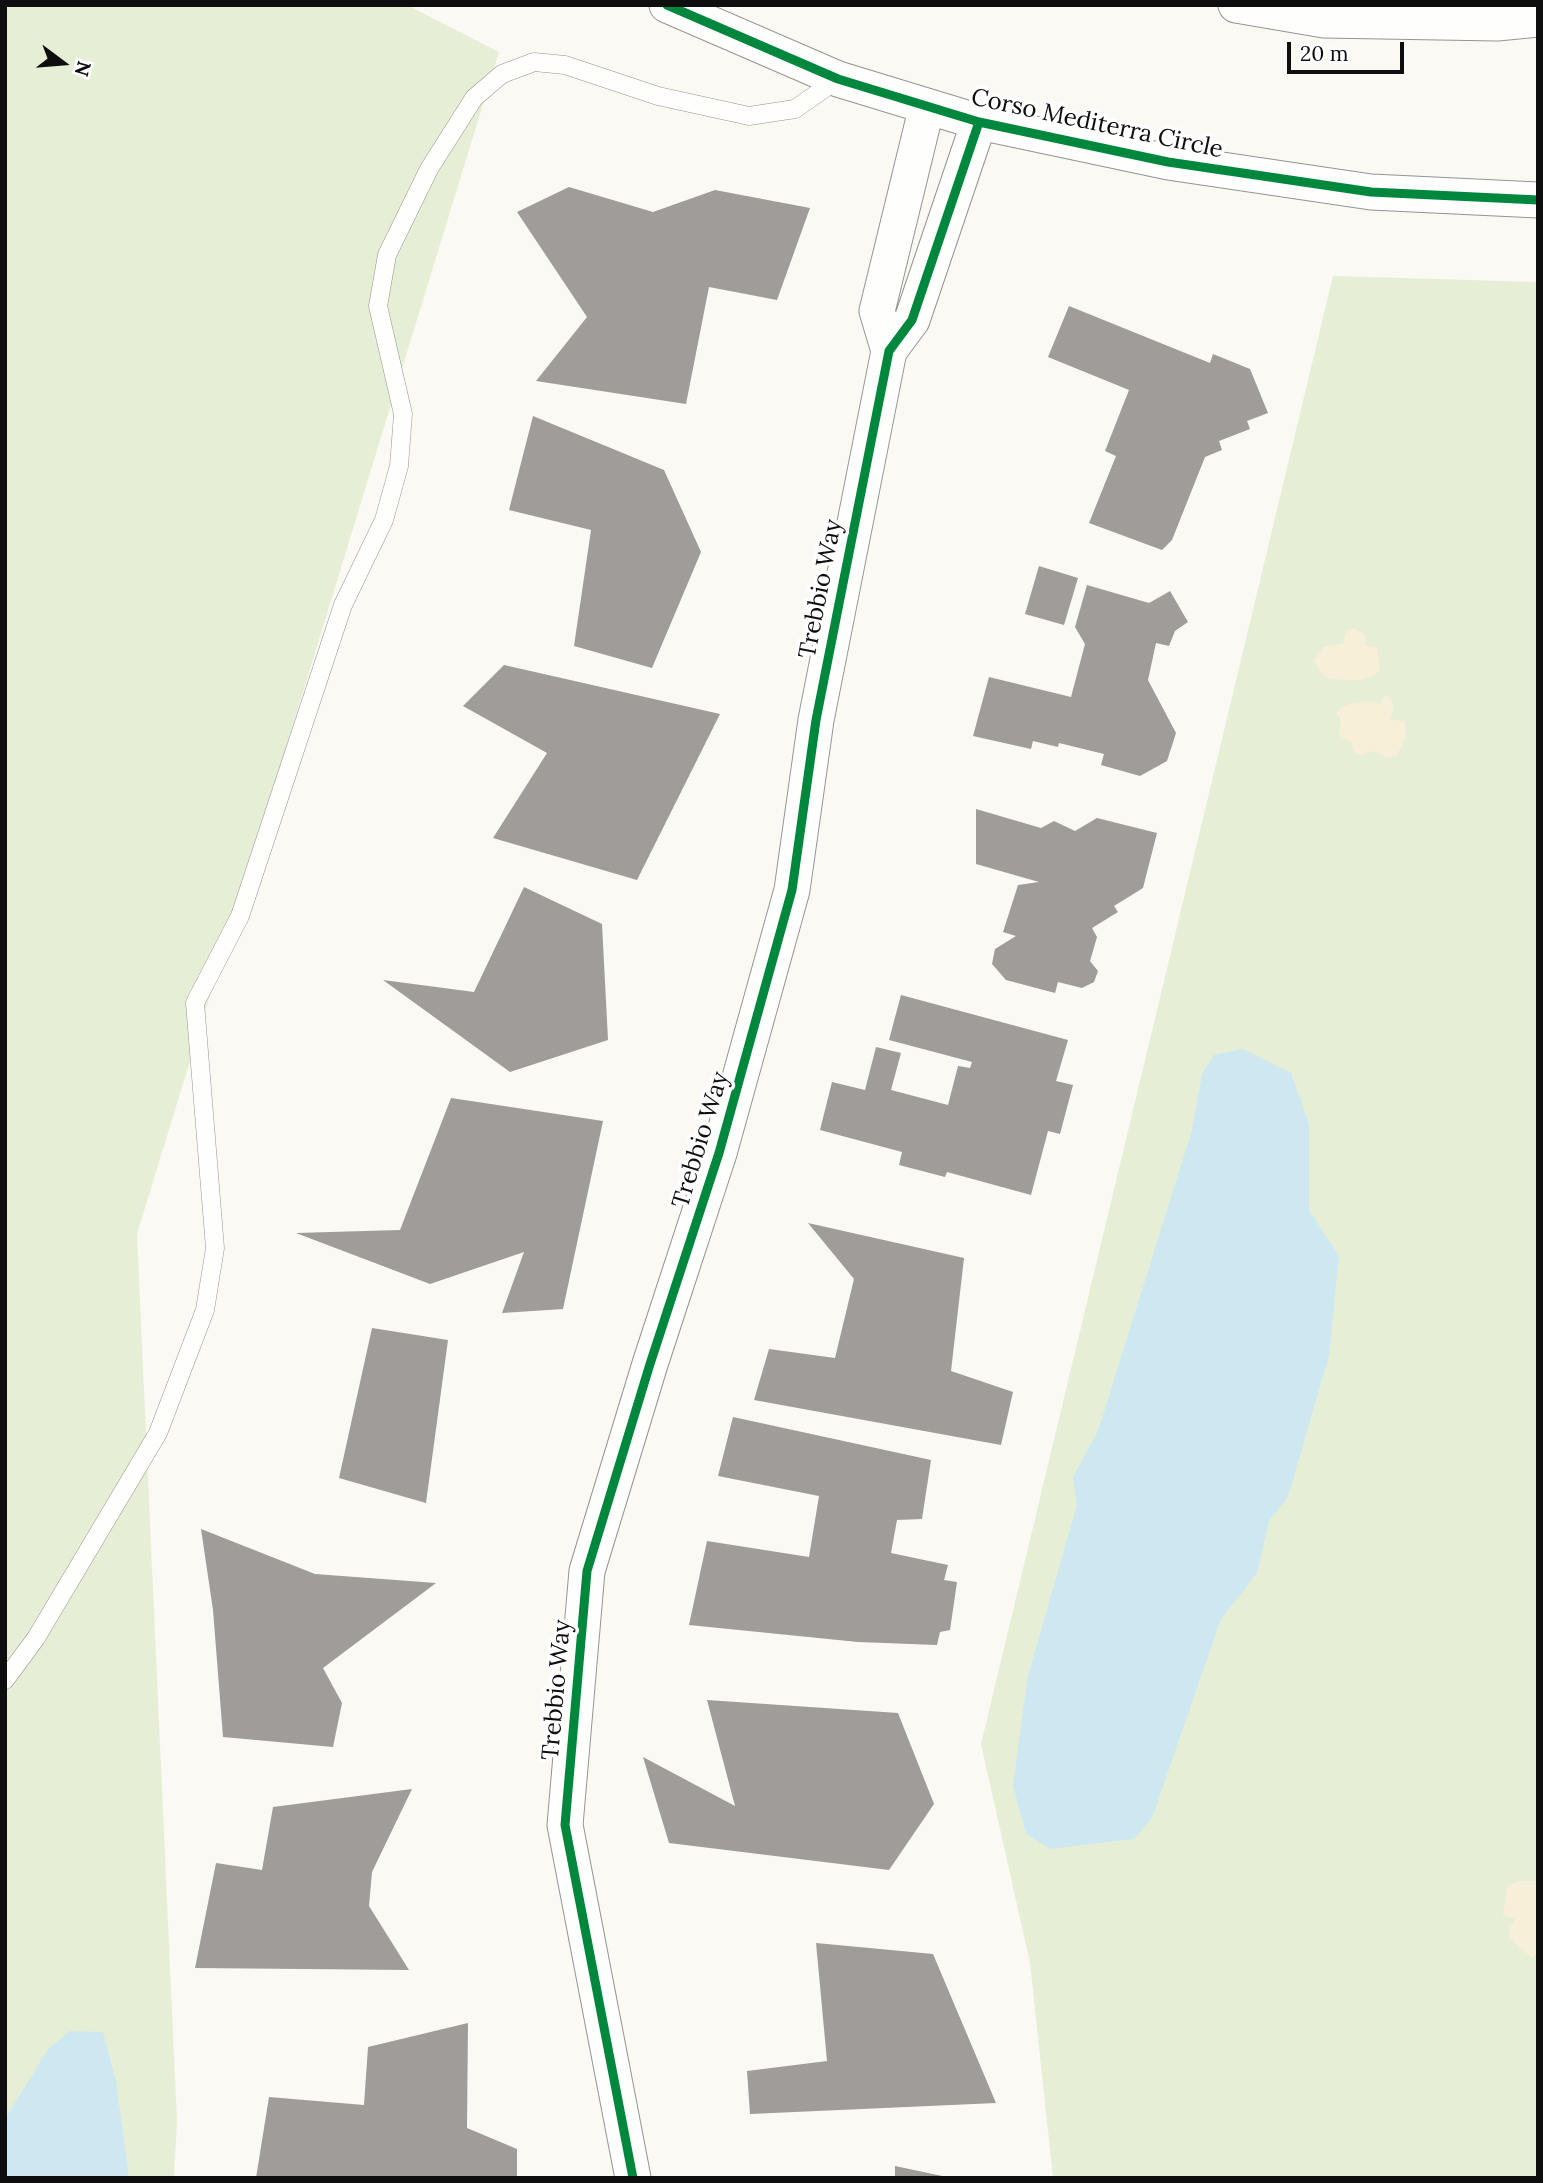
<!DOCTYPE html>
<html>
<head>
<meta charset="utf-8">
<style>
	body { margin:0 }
	#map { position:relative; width:1543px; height:2183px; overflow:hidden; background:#fbf9f4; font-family:Lora,serif }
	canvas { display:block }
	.frame { position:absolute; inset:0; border:7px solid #0e0e0e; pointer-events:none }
	.north { position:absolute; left:28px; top:28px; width:70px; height:70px; -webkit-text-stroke:5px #fff; paint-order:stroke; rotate:106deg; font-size:19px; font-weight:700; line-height:28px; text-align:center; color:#0e0e0e }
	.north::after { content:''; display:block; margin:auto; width:24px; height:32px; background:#0e0e0e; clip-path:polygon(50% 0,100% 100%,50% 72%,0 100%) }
	.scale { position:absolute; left:1287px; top:42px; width:117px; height:32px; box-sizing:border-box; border:4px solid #0e0e0e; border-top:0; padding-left:9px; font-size:21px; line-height:24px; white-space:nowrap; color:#0e0e0e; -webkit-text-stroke:5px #fff; paint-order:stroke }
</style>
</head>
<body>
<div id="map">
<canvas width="1543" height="2183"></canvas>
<div class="frame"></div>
<div class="north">N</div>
<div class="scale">20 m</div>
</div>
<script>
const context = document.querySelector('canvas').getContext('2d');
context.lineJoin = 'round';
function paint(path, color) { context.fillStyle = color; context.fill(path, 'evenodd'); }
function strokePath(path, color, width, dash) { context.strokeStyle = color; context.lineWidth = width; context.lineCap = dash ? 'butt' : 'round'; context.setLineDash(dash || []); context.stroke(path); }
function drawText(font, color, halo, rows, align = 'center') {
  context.font = font + ' Lora,serif'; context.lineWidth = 7; context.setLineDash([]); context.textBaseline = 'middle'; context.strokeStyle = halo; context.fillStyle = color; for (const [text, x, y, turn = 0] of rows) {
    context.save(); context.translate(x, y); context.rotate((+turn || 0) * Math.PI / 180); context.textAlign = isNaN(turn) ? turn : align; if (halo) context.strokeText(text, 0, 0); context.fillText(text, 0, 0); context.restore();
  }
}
const green = new Path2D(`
	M5,5H407L499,52L137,1234L177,2121L174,2178H5Z
	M1333,276L1538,282V2178H1053L1030,1963L981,1744Z`);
const sand = new Path2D(`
	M1355,628L1366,636L1365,646L1377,647L1380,670C1367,684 1342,681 1325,677L1313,661L1323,647L1343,643L1347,630Z
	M1386,695C1396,703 1394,708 1390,719L1405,722L1406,736L1397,755L1389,758L1373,751L1361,755L1353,751L1352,743L1339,735L1341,721L1337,712C1346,701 1366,700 1379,703Z
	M1519,1881H1538V1955L1531,1957L1511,1939L1509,1930L1515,1919L1503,1915L1508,1886Z`);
const water = new Path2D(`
	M1243,1049L1291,1073L1309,1124V1210L1339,1256L1329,1356L1288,1497L1269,1521L1257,1573L1221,1619L1152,1818L1134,1839L1050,1849L1026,1834L1013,1785L1028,1675L1077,1505L1073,1477L1098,1431L1192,1130L1202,1074L1214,1055Z
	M70,2031L103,2032L116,2081L129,2178H5V2119L48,2049Z`);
const building = new Path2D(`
	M569,187L653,212L715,190L810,208L777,300L709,287L686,404L536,381L587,317L517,212Z
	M1069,306L1210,363L1213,354L1250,369L1268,413L1247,421L1250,429L1219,441L1222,450L1205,457L1172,540L1162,550L1089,523L1116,456L1105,451L1129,390L1048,357Z
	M533,416L664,470L701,552L652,668L574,646L591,530L509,510Z
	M1039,566L1078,578L1064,625L1025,614Z
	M1087,585L1149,603L1170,591L1188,622L1175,631L1169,646L1156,643L1148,680L1176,733L1167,761L1140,776L1101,765L1104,754L1059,743L1058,747L1033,741L1031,749L973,736L989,677L1071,697L1085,644L1075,627Z
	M504,665L720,714L637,880L493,838L547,753L463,706Z
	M976,809L1041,828L1054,821L1075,831L1097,818L1157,833L1143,888L1114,906L1118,912L1092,928L1097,937L1090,961L1098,971L1094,982L1082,988L1058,982L1055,993L1006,980L992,964L995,949L1016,936L1003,932L1018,885L1039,882L976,864Z
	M524,887L602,924L608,1040L510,1072L383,980L474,992Z
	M901,995L1068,1040L1056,1081L1073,1085L1060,1134L1048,1131L1031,1195L947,1172L945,1177L899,1165L902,1152L820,1130L832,1082L865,1090L876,1047L901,1053L891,1090L948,1105L958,1066L970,1068L972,1062L889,1040Z
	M451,1098L603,1121L563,1309L502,1313L524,1252L430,1284L296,1233L400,1230Z
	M808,1223L964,1258L951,1371L1013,1392L1001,1445L754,1400L769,1349L835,1358L854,1279Z
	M372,1328L448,1340L426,1503L339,1478Z
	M733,1417L931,1460L922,1519L897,1520L891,1553L948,1565L944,1580L957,1582L950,1630L940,1632L937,1645L858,1642L689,1625L707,1541L809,1557L819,1496L718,1476Z
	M201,1529L315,1574L436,1583L323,1668L342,1703L333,1747L223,1737L213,1610Z
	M707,1700L898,1713L934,1804L889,1870L669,1843L643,1757L735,1806Z
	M412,1789L372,1872L369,1906L409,1970L195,1968L216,1863L262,1870L273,1807Z
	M816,1943L933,1954L996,2103L750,2114L747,2071L827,2061Z
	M468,2023L467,2128L517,2149V2178H256L269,2097L364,2105L368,2047Z
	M895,2166L947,2177V2178H895Z`);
const lane = new Path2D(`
	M5,1680L36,1638L158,1433L205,1310L215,1248L195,1003L240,916L343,605L384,520L399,466L403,414L378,306L387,255L429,169L474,98L502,74L534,62L565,65L658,96L749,116L795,109L838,79`);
const street = new Path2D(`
	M667,5L838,79L979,122L1168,162L1371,192L1538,200
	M1236,5L1324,20L1497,23L1538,19
	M889,351L877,311L927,106
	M633,2178L565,1825L587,1571L650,1364L719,1153L792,890L816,720L889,351L912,320L979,122`);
const cycleway = new Path2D(`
	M667,5L838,79L979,122L1168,162L1371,192L1538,200
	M633,2178L565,1825L587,1571L650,1364L719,1153L792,890L816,720L889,351L912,320L979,122`);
const streetNames = [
	["Corso Mediterra Circle",1097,124,12],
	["Trebbio Way",821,589,-79],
	["Trebbio Way",701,1140,-73],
	["Trebbio Way",557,1690,-85]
];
paint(green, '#e6efd6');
paint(sand, '#f8efd8');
paint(water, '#cee8f2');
paint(building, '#9f9c99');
strokePath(lane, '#959492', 19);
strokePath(street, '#959492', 37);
strokePath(lane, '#fefefd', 18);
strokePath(street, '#fefefd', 35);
strokePath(cycleway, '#00873e', 9);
drawText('24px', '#0e0e0e', '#fff', streetNames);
</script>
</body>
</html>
